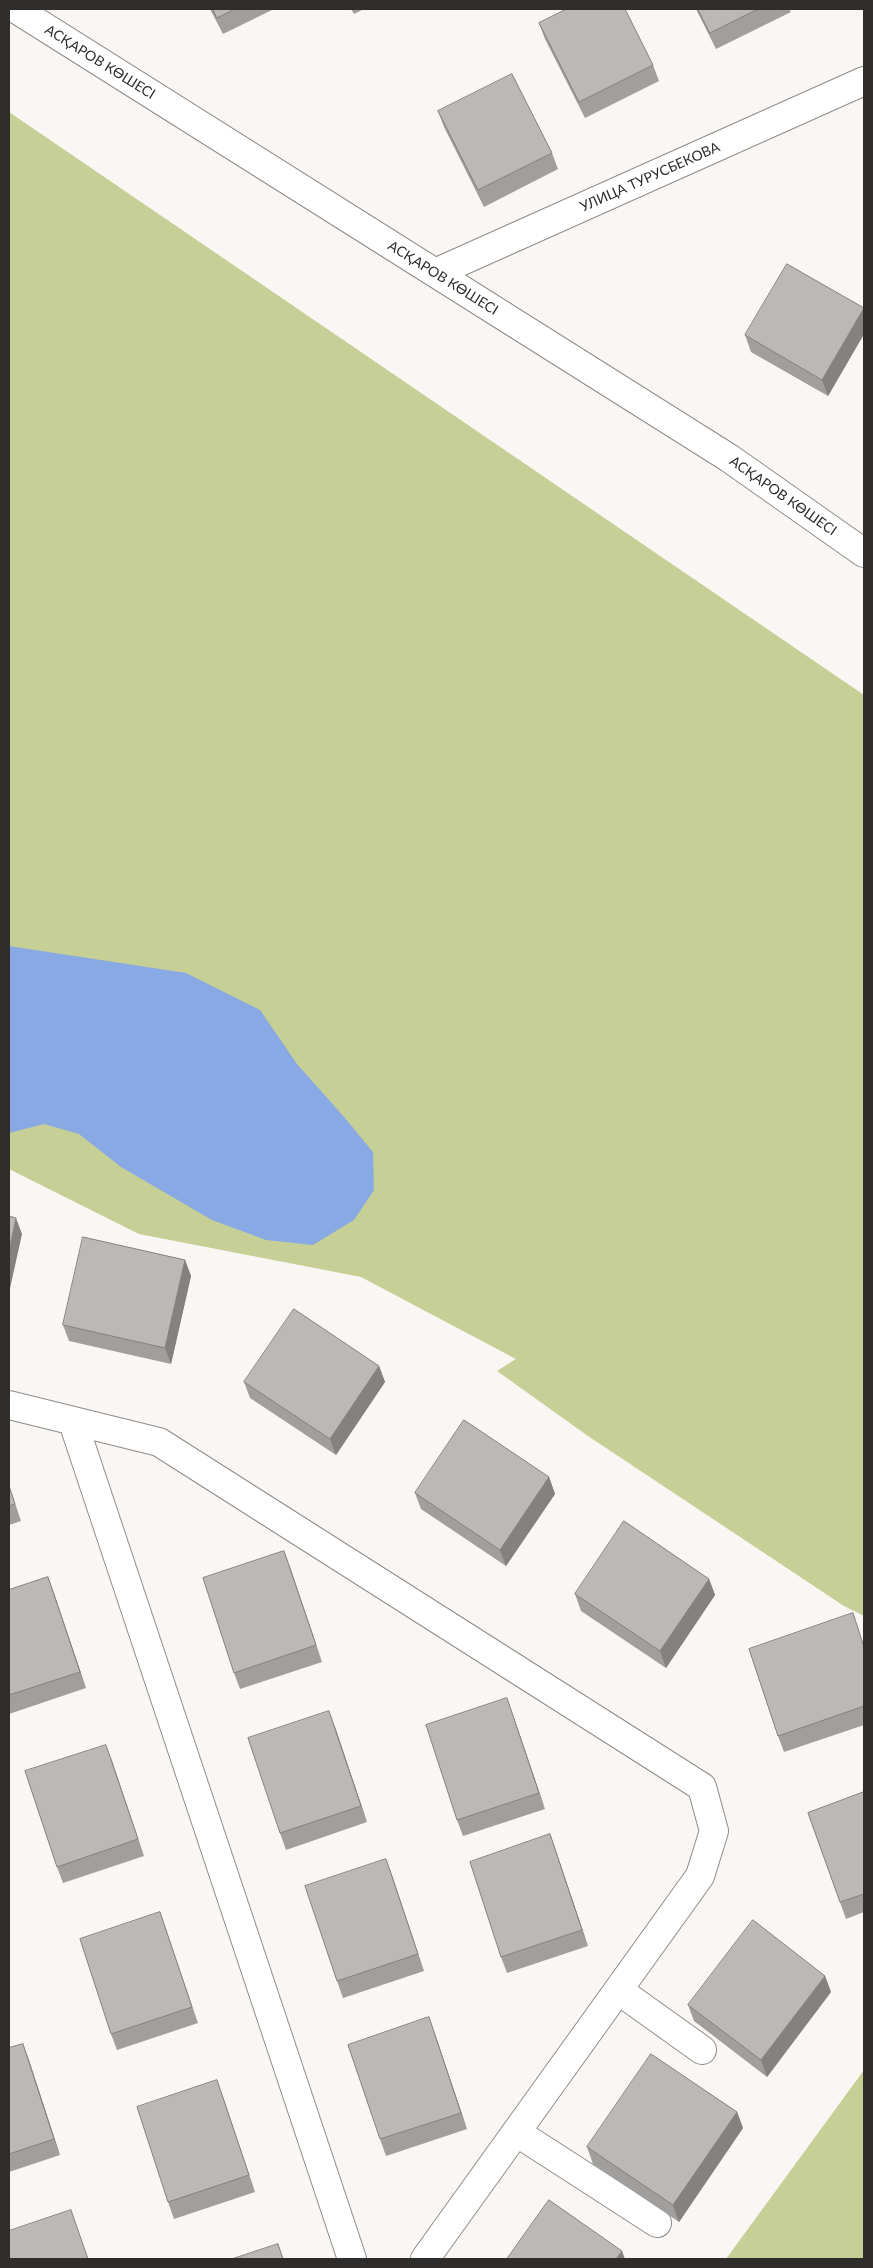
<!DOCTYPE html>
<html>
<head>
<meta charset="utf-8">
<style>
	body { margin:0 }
	#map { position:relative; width:873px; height:2268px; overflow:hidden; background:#f9f6f3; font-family:Lato,sans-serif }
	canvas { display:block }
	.frame { position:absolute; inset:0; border:10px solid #2e2d2c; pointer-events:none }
</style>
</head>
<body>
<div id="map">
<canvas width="873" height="2268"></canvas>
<div class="frame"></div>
</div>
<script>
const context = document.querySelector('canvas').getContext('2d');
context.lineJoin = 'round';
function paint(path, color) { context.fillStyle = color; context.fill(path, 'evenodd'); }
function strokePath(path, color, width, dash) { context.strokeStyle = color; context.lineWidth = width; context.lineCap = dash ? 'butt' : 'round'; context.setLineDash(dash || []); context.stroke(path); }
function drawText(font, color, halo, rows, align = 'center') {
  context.font = font + ' Lato,sans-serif'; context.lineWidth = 4; context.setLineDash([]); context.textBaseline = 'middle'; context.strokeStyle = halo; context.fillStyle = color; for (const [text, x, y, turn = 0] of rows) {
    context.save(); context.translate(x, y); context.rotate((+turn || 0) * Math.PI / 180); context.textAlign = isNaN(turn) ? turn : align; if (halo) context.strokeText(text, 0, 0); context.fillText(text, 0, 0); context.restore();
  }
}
const green = new Path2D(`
	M9,112L864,695V1616L844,1606L588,1436L497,1371L516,1359L361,1277L139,1234L9,1169Z
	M864,2070V2259H726Z`);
const water = new Path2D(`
	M9,946L186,973L260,1010L297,1064L345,1118L373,1152L374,1190L354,1220L313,1245L266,1240L212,1220L121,1167L79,1134L44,1124L9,1133Z`);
const minor = new Path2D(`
	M16,9L729,458L864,553
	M435,273L864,81
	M9,1405L159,1442L702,1787L714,1831L700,1876L425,2259
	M73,1422L352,2259
	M618,1990L702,2050
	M516,2132L657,2223`);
const wall = new Path2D(`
	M210,9H274L223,34Z
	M351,9H364L354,14Z
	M696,9H789L791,12L716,49Z
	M539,23L653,65L659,81L585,118L545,39Z
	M438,111L552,153L558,169L484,207L444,127Z
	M864,309V334L828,396L751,352L745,335Z
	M185,1260L191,1276L171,1364L69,1341L63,1325Z
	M379,1366L385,1382L336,1455L250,1398L244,1382Z
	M549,1477L555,1494L506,1566L421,1509L415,1493Z
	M9,1485L21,1521L9,1525Z
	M290,1567L322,1662L240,1689L234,1673Z
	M48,1577L86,1688L9,1714V1590Z
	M709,1579L715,1595L666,1668L581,1611L575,1594Z
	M864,1645V1725L784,1752L778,1736Z
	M513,1715L545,1809L463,1836L457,1820Z
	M335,1727L367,1822L286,1850L280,1833Z
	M112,1761L144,1856L63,1883L57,1867Z
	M864,1792V1912L846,1919L808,1813Z
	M550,1834L588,1946L507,1973L501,1957Z
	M386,1859L424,1971L343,1998L337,1981Z
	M160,1912L198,2023L117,2050L111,2034Z
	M825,1976L831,1992L767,2077L694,2021L688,2005Z
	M435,2034L467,2129L386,2156L380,2139Z
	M23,2044L60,2155L9,2172V2048Z
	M223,2097L255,2192L174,2219L168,2202Z
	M737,2112L743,2128L679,2222L593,2164L587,2147Z`);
const shadedWall = new Path2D(`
	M864,308V334L828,396L822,380Z
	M16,1218L22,1234L9,1293V1251Z
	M185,1260L191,1276L171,1364L165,1348Z
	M379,1366L385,1382L336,1455L330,1439Z
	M549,1477L555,1494L506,1566L500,1550Z
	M284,1551L290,1567L322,1662L316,1645Z
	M48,1577L54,1593L86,1688L80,1672Z
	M709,1579L715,1595L666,1668L660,1651Z
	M507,1698L513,1715L545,1809L539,1793Z
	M329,1711L335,1727L367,1822L361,1806Z
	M106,1745L112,1761L144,1856L138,1839Z
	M550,1834L556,1851L588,1946L582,1930Z
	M386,1859L392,1875L424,1971L418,1954Z
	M825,1976L831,1992L767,2077L761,2060Z
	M429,2017L435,2034L467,2129L461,2113Z
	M23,2044L29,2060L60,2155L54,2139Z
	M217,2080L223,2097L255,2192L249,2175Z
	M737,2112L743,2128L679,2222L673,2205Z
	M622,2251L625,2259H616Z`);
const building = new Path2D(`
	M213,9H235L217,18Z
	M567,9H625L653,65L579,102L539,23Z
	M698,9H758L710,33Z
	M512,74L552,153L478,190L438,111Z
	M787,264L864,308L822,380L745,335Z
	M9,1216L16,1218L9,1251Z
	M83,1237L185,1260L165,1348L63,1325Z
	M294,1309L379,1366L330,1439L244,1382Z
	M464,1420L549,1477L500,1550L415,1493Z
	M9,1486L15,1504L9,1506Z
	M624,1521L709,1579L660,1651L575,1594Z
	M284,1551L316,1645L234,1673L203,1578Z
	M48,1577L80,1672L9,1695V1590Z
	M853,1613L864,1647V1706L778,1736L749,1649Z
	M507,1698L539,1793L457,1820L426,1725Z
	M329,1711L361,1806L280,1833L248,1738Z
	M106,1745L138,1839L57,1867L25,1771Z
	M864,1792V1894L840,1902L808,1813Z
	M550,1834L582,1930L501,1957L470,1862Z
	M386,1859L418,1954L337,1981L305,1886Z
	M160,1912L192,2007L111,2034L80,1939Z
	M753,1920L825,1976L761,2060L688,2005Z
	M429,2017L461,2113L380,2139L348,2045Z
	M23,2044L54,2139L9,2154V2048Z
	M651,2054L737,2112L673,2205L587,2147Z
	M217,2080L249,2175L168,2202L137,2107Z
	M549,2200L622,2251L616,2259H507Z
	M71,2210L88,2259H9V2231Z
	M278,2244L283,2259H232Z`);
const streetNames = [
	["АСҚАРОВ КӨШЕСІ",100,62,32],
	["УЛИЦА ТУРУСБЕКОВА",650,177,-24],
	["АСҚАРОВ КӨШЕСІ",443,278,32],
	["АСҚАРОВ КӨШЕСІ",783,496,35]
];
paint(green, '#c6cf95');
paint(water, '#89a9e4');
strokePath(minor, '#8e8c89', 30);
strokePath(minor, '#fff', 28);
paint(wall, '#a19f9d');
paint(shadedWall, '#83827f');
paint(building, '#bbb9b6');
strokePath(building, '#83827f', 1);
drawText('14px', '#2e2d2c', '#fff', streetNames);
</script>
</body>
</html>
